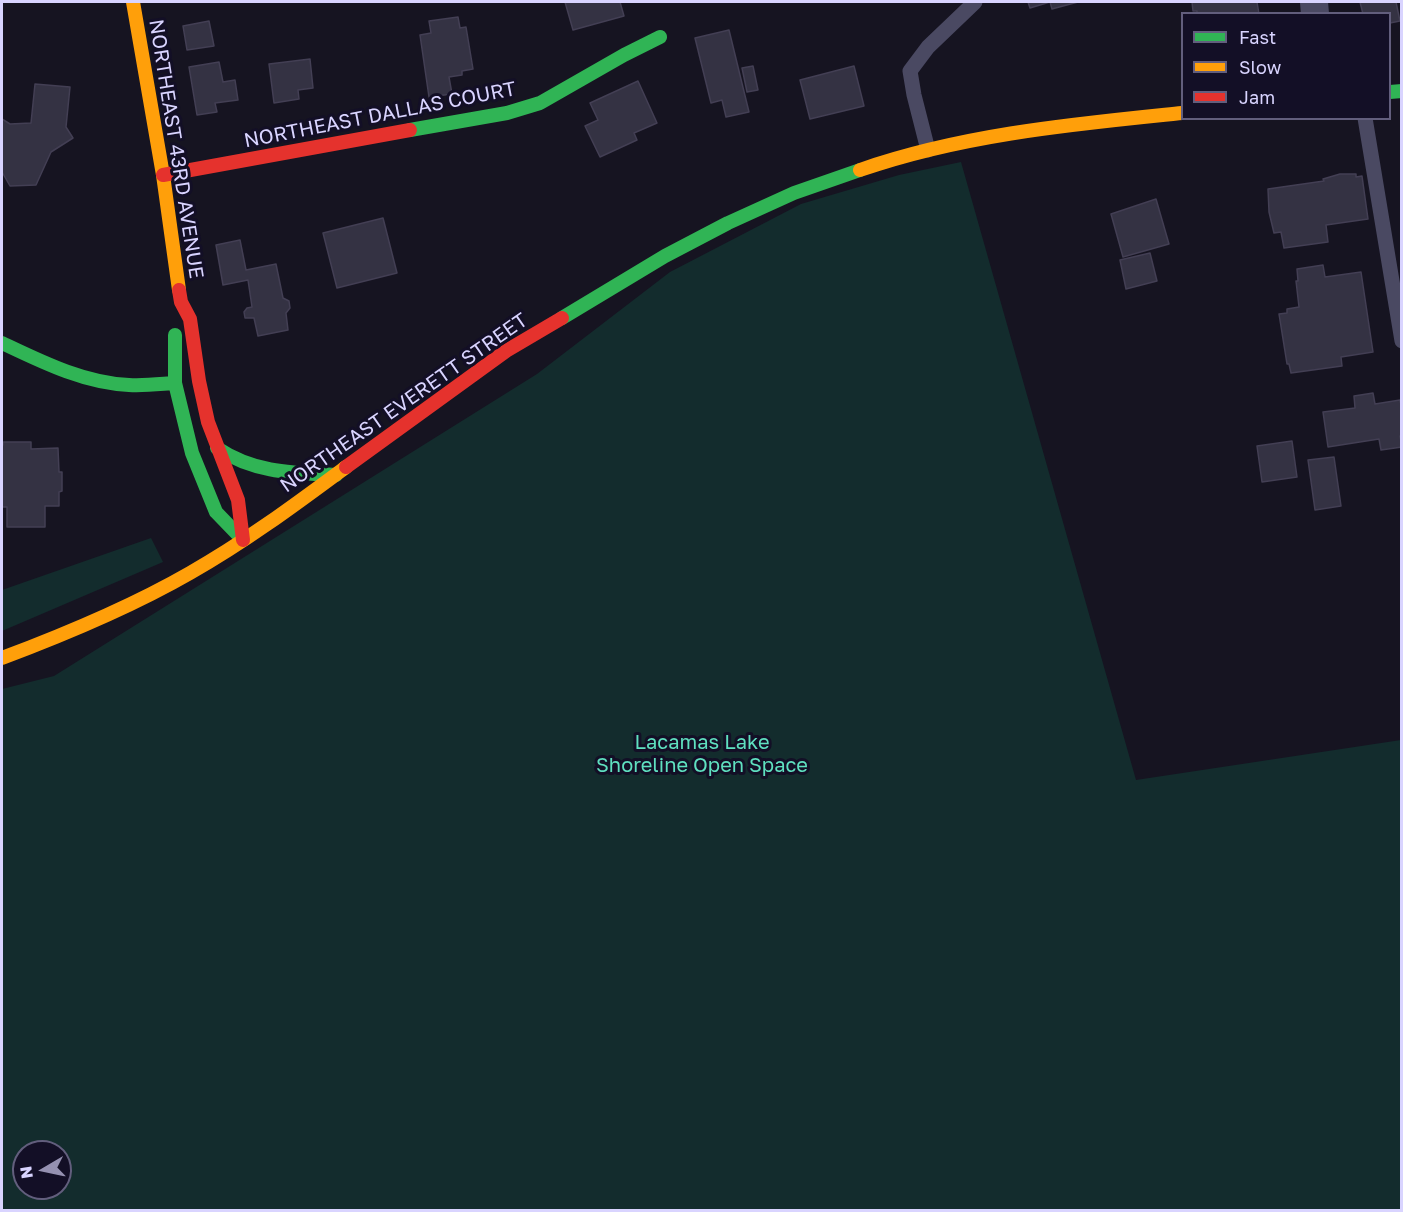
<!DOCTYPE html>
<html>
<head>
<meta charset="utf-8">
<style>
	body { margin:0 }
	#map { position:relative; width:1403px; height:1212px; overflow:hidden; background:#161421; font-family:"Golos Text",sans-serif }
	canvas { display:block }
	.frame { position:absolute; inset:0; border:3px solid #d9d4ff; pointer-events:none }
	.legend { position:absolute; left:1181px; top:12px; width:210px; height:108px; box-sizing:border-box; background:#130f26; border:2px solid #625e7d; margin:0; padding:8px 10px; list-style:none; font-size:18px; color:#d9d4ff }
	.legend li { display:flex; align-items:center; gap:12px; height:30px }
	.legend b { width:30px; border:2px solid #625e7d }
	.north { position:absolute; left:12px; top:1140px; width:60px; height:60px; box-sizing:border-box; background:#130f26; border:2px solid #625e7d; border-radius:50%; rotate:261deg; font-size:16px; font-weight:700; line-height:24px; text-align:center; color:#d9d4ff }
	.north::after { content:''; display:block; margin:auto; width:21px; height:27px; background:#9591b1; clip-path:polygon(50% 0,100% 100%,50% 72%,0 100%) }
</style>
</head>
<body>
<div id="map">
<canvas width="1403" height="1212"></canvas>
<div class="frame"></div>
<ul class="legend">
<li><b style="height:8px;background:#30b455"></b>Fast</li>
<li><b style="height:8px;background:#ff9f0a"></b>Slow</li>
<li><b style="height:8px;background:#e5322d"></b>Jam</li>
</ul>
<div class="north">N</div>
</div>
<script>
const context = document.querySelector('canvas').getContext('2d');
context.lineJoin = 'round';
function paint(path, color) { context.fillStyle = color; context.fill(path, 'evenodd'); }
function strokePath(path, color, width, dash) { context.strokeStyle = color; context.lineWidth = width; context.lineCap = dash ? 'butt' : 'round'; context.setLineDash(dash || []); context.stroke(path); }
function drawText(font, color, halo, rows, align = 'center') {
  context.font = font + ' "Golos Text",sans-serif'; context.lineWidth = 6; context.setLineDash([]); context.textBaseline = 'middle'; context.strokeStyle = halo; context.fillStyle = color; for (const [text, x, y, turn = 0] of rows) {
    context.save(); context.translate(x, y); context.rotate((+turn || 0) * Math.PI / 180); context.textAlign = isNaN(turn) ? turn : align; if (halo) context.strokeText(text, 0, 0); context.fillText(text, 0, 0); context.restore();
  }
}
const green = new Path2D(`
	M961,162L1136,780L1401,740V1210H2V689L54,676L537,374L670,272L801,204L899,175ZM24,1152H60V1188H24Z
	M151,538L163,562L2,631V590Z`);
const building = new Path2D(`
	M565,2H620L624,16L573,30Z
	M1028,2H1078L1052,9L1050,2L1030,8Z
	M1192,2H1257L1259,14H1197V11H1193Z
	M1360,2H1396L1400,21L1390,23V14H1363Z
	M458,17L460,28L466,27L473,69L462,71V75L449,77L452,94L429,97L420,35L431,33L429,21Z
	M209,21L214,46L187,50L183,26Z
	M729,30L749,112L726,117L722,100L711,103L695,38Z
	M310,59L313,88L298,90L299,99L274,103L269,64Z
	M219,62L223,82L235,80L238,100L215,103L217,112L197,115L189,67Z
	M753,66L758,90L747,92L742,68Z
	M854,66L864,106L810,119L800,80Z
	M638,81L657,123L634,133L637,140L600,157L585,126L598,120L590,103Z
	M35,84L70,87L66,127L73,138L51,152L36,185L10,186L2,172V119L10,124L31,123Z
	M1340,174H1356V177L1362,176L1368,219L1326,225L1328,242L1284,248L1281,232L1274,233L1269,212L1268,189L1324,181L1323,179Z
	M1156,199L1169,244L1123,257L1111,214Z
	M383,218L397,273L337,288L323,233Z
	M240,240L246,270L276,264L283,298L289,301L290,308L286,313L288,330L258,336L254,318H245L244,312L247,308L252,307L248,280L223,285L216,245Z
	M1150,253L1157,281L1126,289L1120,260Z
	M1323,265L1325,277L1361,272L1373,352L1341,357L1342,366L1291,373L1289,364H1287L1279,314L1287,313V309L1299,307L1296,281H1298L1297,269Z
	M1373,393L1375,404L1400,400L1402,410V436H1400L1402,447L1381,450L1379,439L1328,447L1323,412L1355,408L1354,396Z
	M1292,441L1297,477L1262,482L1257,446Z
	M3,442H31V449L58,448L59,472H62V491L59,492V506H45V527H7V507H2V445H3Z
	M1334,457L1341,506L1315,510L1308,460Z`);
const lane = new Path2D(`
	M1365,118L1402,341
	M928,150L914,95L910,71L928,47L975,2`);
const street = new Path2D(`
	M1314,2L1315,14`);
const fast = new Path2D(`
	M1390,92L1402,91
	M410,130L507,113L540,103L624,55L660,37
	M562,318L665,256L728,223L794,193L860,170
	M175,335V383L192,453L216,512L243,540
	M2,343C42,362 84,383 129,385C144,386 160,384 175,383
	M217,448C254,473 293,473 336,475`);
const slow = new Path2D(`
	M133,2L163,175L179,290
	M860,170C963,134 1075,124 1182,113
	M2,658C66,634 131,607 190,573C245,542 296,504 346,467`);
const jam = new Path2D(`
	M163,175L410,130
	M179,290L181,302L190,319L199,381L208,422L238,500L243,540
	M346,467L506,351L562,318`);
const streetNames = [
	["NORTHEAST DALLAS COURT",380,115,-11],
	["NORTHEAST 43RD AVENUE",176,149,81],
	["NORTHEAST EVERETT STREET",404,403,-35]
];
const parkNames = [
	["Lacamas Lake",702,743],
	["Shoreline Open Space",702,766]
];
paint(green, '#132c2d');
paint(building, '#343243');
strokePath(building, '#433f54', 1.5);
strokePath(lane, '#4a4962', 15);
strokePath(street, '#4a4962', 28);
strokePath(fast, '#30b455', 14);
strokePath(slow, '#ff9f0a', 14);
strokePath(jam, '#e5322d', 14);
drawText('20px', '#d9d4ff', '#130f26', streetNames);
drawText('20px', '#5fe0c0', '#130f26', parkNames);
</script>
</body>
</html>
